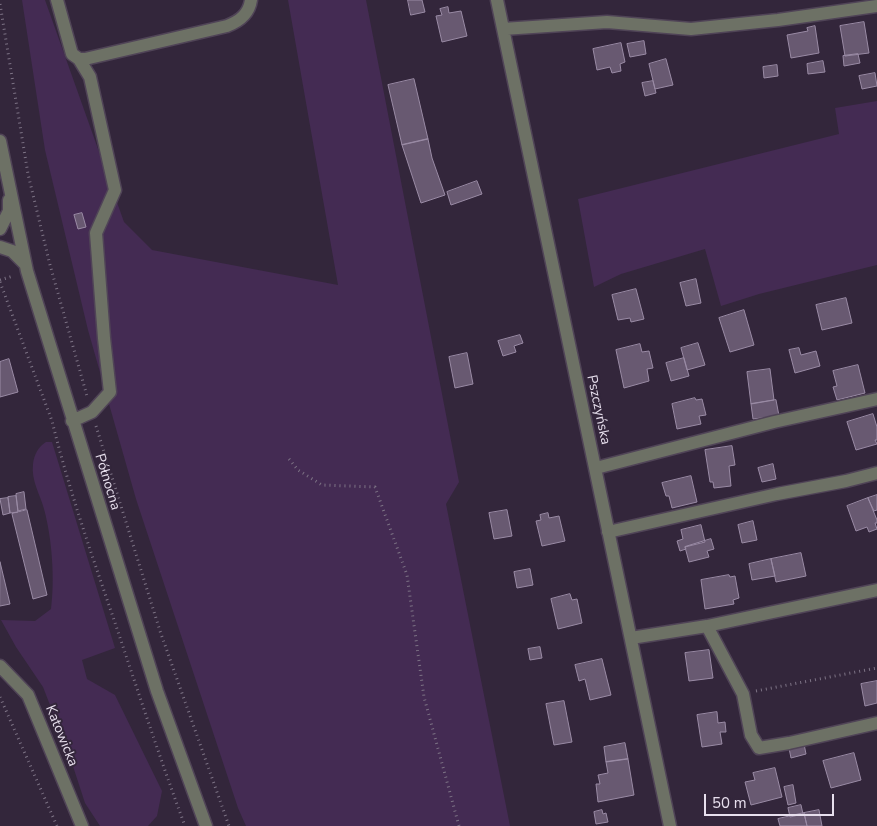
<!DOCTYPE html>
<html>
<head>
<meta charset="utf-8">
<style>
	body { margin:0 }
	#map { position:relative; width:877px; height:826px; overflow:hidden; background:#33263b; font-family:"Nunito Sans",sans-serif }
	canvas { display:block }
	.scale { position:absolute; left:704px; top:794px; width:130px; height:22px; box-sizing:border-box; border:2px solid #e7dfed; border-top:0; padding-left:6px; font-size:15px; line-height:18px; white-space:nowrap; color:#e7dfed; -webkit-text-stroke:4px #33263b; paint-order:stroke }
</style>
</head>
<body>
<div id="map">
<canvas width="877" height="826"></canvas>
<div class="scale">50 m</div>
</div>
<script>
const context = document.querySelector('canvas').getContext('2d');
context.lineJoin = 'round';
function paint(path, color) { context.fillStyle = color; context.fill(path, 'evenodd'); }
function strokePath(path, color, width, dash) { context.strokeStyle = color; context.lineWidth = width; context.lineCap = dash ? 'butt' : 'round'; context.setLineDash(dash || []); context.stroke(path); }
function drawText(font, color, halo, rows, align = 'center') {
  context.font = font + ' "Nunito Sans",sans-serif'; context.lineWidth = 4; context.setLineDash([]); context.textBaseline = 'middle'; context.strokeStyle = halo; context.fillStyle = color; for (const [text, x, y, turn = 0] of rows) {
    context.save(); context.translate(x, y); context.rotate((+turn || 0) * Math.PI / 180); context.textAlign = isNaN(turn) ? turn : align; if (halo) context.strokeText(text, 0, 0); context.fillText(text, 0, 0); context.restore();
  }
}
const green = new Path2D(`
	M22,0H45L124,222L152,250L338,285L288,0H366L459,482L446,504L510,826H246L238,808L136,499L88,330L45,150Z
	M877,101V265L759,294L721,306L705,249L621,274L594,287L578,199L839,134L835,108Z
	M46,442H52L115,648L82,660L87,679L115,695L162,791L157,816L148,826H100L85,803L69,754L43,687L16,647L1,620L35,621L51,609C55,579 52,538 44,509C40,494 31,481 33,464C34,455 38,447 46,442Z`);
const building = new Path2D(`
	M408,0H422L425,12L411,15Z
	M448,7L449,13L461,11L467,36L442,42L436,16L442,15L440,9Z
	M864,22L869,53L845,56L840,26Z
	M815,26L819,53L791,58L787,35L808,31L807,28Z
	M644,41L646,54L630,57L627,44Z
	M621,43L625,62L620,64L621,71L612,73L610,67L597,70L593,49Z
	M858,54L860,63L844,66L843,56Z
	M666,59L673,85L655,89L649,64Z
	M823,61L825,72L808,74L807,64Z
	M777,65L778,76L764,78L763,67Z
	M875,73L877,86L862,89L859,76Z
	M414,79L428,139L402,145L388,85Z
	M653,81L656,93L645,96L642,83Z
	M428,139L432,158L445,195L421,203L402,145Z
	M477,181L482,194L451,205L447,192Z
	M82,213L86,227L78,229L74,215Z
	M696,279L701,303L686,306L680,283Z
	M636,289L644,319L631,322L630,318L618,320L612,295Z
	M846,298L852,323L822,330L816,305Z
	M744,310L754,345L730,352L719,318Z
	M520,335L523,343L514,346L516,352L503,356L498,341Z
	M698,343L705,365L687,370L681,348Z
	M640,344L642,352L649,351L653,368L647,369L649,381L624,388L616,350Z
	M799,348L801,355L816,351L820,366L795,373L789,350Z
	M467,353L473,384L455,388L449,357Z
	M684,358L689,376L671,381L666,363Z
	M9,359L18,392L0,397V362Z
	M858,365L865,393L837,400L833,387L837,386L833,371Z
	M770,369L774,400L751,404L747,372Z
	M695,398L696,400L702,399L706,415L699,416L701,424L677,429L672,404Z
	M776,400L779,416L753,419L751,404Z
	M873,414L877,427V440H875L877,444L856,450L847,422Z
	M732,446L735,465L729,466L731,486L714,488L713,482H710L705,450Z
	M773,464L776,479L762,482L758,468Z
	M691,476L697,502L672,508L669,496H666L662,483Z
	M24,492L26,509L18,511L16,494Z
	M877,495V510L874,511L868,498Z
	M16,496L18,512L10,513L8,497Z
	M8,498L10,513L3,515L0,499Z
	M868,498L877,520V523H875L877,529L869,532L867,527L856,531L847,506Z
	M27,510L47,595L33,599L12,514Z
	M507,510L512,536L494,539L489,513Z
	M548,513L549,518L559,516L565,541L542,546L536,521L541,520L540,515Z
	M753,521L757,540L742,543L738,525Z
	M701,525L705,542L685,547L686,549L680,551L677,541L683,539L681,530Z
	M711,539L714,549L707,551L709,557L689,562L685,547Z
	M801,553L806,576L776,582L771,559Z
	M771,559L775,576L752,580L749,564Z
	M0,562L10,604L0,606Z
	M530,569L533,585L517,588L514,572Z
	M729,575L730,577L735,576L739,598L733,600L734,604L705,609L701,580Z
	M570,594L572,600L577,599L582,623L558,629L551,599Z
	M540,647L542,658L530,660L528,649Z
	M709,650L713,678L689,681L685,653Z
	M602,659L611,695L590,700L585,679L579,681L575,665Z
	M877,681V703L865,706L861,684Z
	M564,701L572,742L554,745L546,704Z
	M717,712L718,723L725,722L726,732H720L722,744L702,747L697,715Z
	M625,743L628,759L606,762L604,747Z
	M804,744L806,754L791,758L789,748Z
	M854,753L861,780L831,788L823,761Z
	M628,759L634,795L598,802L596,784H600L598,775L608,773L606,762Z
	M775,768L782,797L751,805L745,782L755,780L753,773Z
	M793,785L796,803L788,805L784,787Z
	M801,805L803,814L790,817L788,808Z
	M602,810L603,814L606,813L608,822L596,824L594,812Z
	M819,810L822,826H807L804,813Z
	M804,813L807,826H780L778,819Z`);
const path = new Path2D(`
	M0,4L28,174L50,265L87,396
	M0,280L13,276
	M0,282L52,421C68,486 90,550 112,614C136,685 159,756 185,826
	M96,426L160,631L229,826
	M289,459L298,470L322,485L375,487L407,575L424,697L459,826
	M756,691L877,668
	M0,697L57,826`);
const minor = new Path2D(`
	M57,0L72,54L79,59H85L227,26C240,21 249,14 251,0
	M497,0L670,826
	M503,29L607,22L691,29L778,20L877,6
	M0,141L27,271L157,691L206,826
	M0,229L9,211V200
	M0,247L12,251L25,264
	M72,421L92,412L110,392L104,338L96,233L115,190L90,77L79,59
	M596,468L774,422L877,399
	M608,532L777,494L846,481L877,473
	M707,626L743,694L751,735L759,748L789,743L877,723
	M631,638L707,626L877,590
	M0,666L28,695L82,826`);
const streetNames = [
	["Pszczyńska",598,410,78],
	["Północna",107,482,73],
	["Katowicka",61,736,68]
];
paint(green, '#442b53');
paint(building, '#685971');
strokePath(building, '#9a8ba5', 1);
strokePath(minor, '#504457', 15);
strokePath(path, '#7d7385', 3, [1, 4]);
strokePath(minor, '#6d7165', 12);
drawText('14px', '#e7dfed', '#33263b', streetNames);
</script>
</body>
</html>
